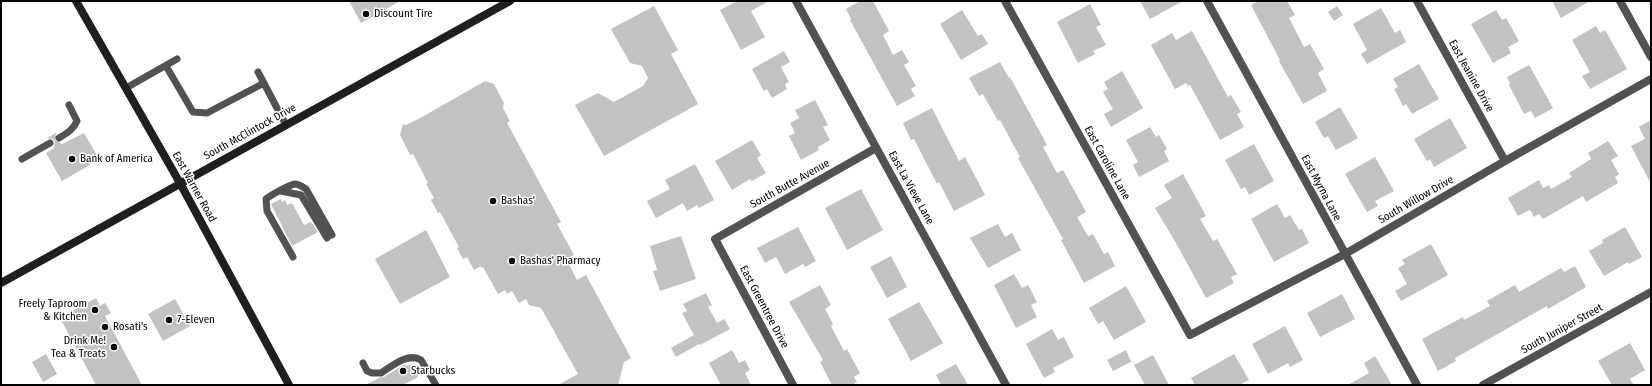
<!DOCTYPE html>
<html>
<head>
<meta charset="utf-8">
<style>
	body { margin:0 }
	#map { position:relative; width:1652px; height:386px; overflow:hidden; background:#fff; font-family:"Fira Sans Condensed",sans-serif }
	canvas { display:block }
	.frame { position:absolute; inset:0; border:2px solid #000; pointer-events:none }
</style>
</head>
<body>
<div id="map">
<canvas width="1652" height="386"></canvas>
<div class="frame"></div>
</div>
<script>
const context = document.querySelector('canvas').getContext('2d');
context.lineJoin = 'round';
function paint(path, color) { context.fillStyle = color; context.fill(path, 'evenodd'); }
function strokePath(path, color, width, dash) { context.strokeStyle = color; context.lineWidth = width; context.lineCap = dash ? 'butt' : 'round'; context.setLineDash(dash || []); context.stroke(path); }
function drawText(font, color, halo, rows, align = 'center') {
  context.font = font + ' "Fira Sans Condensed",sans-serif'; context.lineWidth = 3; context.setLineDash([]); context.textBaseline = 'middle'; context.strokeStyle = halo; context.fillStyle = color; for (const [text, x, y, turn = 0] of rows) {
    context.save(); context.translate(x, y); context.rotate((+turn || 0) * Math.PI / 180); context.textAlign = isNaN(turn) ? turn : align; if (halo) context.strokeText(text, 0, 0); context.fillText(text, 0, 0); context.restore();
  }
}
const building = new Path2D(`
	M349,1H400L361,23Z
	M737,1H769L751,11L765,37L741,50L720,10Z
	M860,1H873L889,31L883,35L893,55L902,50L909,62L904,65L916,86L911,89L915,96L897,106L850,20L851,19L846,9Z
	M1140,1H1183L1150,19Z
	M1258,1H1287L1295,15L1289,18L1304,47L1310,44L1324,69L1318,73L1327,91L1303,104L1279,61L1280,60L1251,5Z
	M1552,1H1590L1561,18Z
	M1090,4L1101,25L1096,27L1106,45L1093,51L1095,54L1078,63L1057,22Z
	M654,6L678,50L671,54L698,104L604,156L575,105L598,93L614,102L643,86L648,78L642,66L630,63L611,29Z
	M1337,6L1343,15L1334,21L1328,12Z
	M1381,8L1395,33L1400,30L1406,42L1367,64L1361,54L1367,50L1353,24Z
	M962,10L978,36L982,34L988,44L961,60L940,24Z
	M1496,10L1502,20L1506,18L1519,41L1508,47L1511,53L1493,63L1471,24Z
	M1596,26L1600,33L1605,30L1627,69L1590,89L1582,76L1590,72L1572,40Z
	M1192,31L1228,97L1231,95L1241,112L1237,114L1244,127L1220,140L1190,85L1188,86L1186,83L1175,89L1151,45L1172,33L1176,40Z
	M784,51L790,62L781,67L789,82L785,84L787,89L772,98L767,89L764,91L752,69Z
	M1000,62L1009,78L1010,77L1047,145L1043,147L1057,173L1063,170L1086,212L1077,217L1088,236L1093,234L1104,254L1108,252L1115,266L1084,283L1061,240L1063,239L1018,158L1020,157L1000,120L998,121L983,94L979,96L969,78Z
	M1419,64L1439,99L1412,114L1406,104L1403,106L1394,89L1398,87L1393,79Z
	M1529,65L1553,108L1535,118L1531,111L1524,114L1509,85L1510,84L1507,77Z
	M1122,71L1143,108L1111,127L1104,114L1113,109L1103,92L1108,89L1104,82Z
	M485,81L494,84L504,103L503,108L510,121L507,123L561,222L557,224L574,255L566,259L577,280L586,275L631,358L624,362L618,385H558L578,374L541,308L529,305L526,299L519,303L512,291L507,294L505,290L498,294L483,267L481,268V266L474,270L467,257L463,259L457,248L459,247L440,212L438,213L431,200L434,198L426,184L428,183L413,154L410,155L400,135L403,124L406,125L422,117Z
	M815,100L828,125L823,127L830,140L818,147L819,150L801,160L789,136L795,133L790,123L799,118L795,110Z
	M1340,107L1358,138L1336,150L1328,136L1324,138L1315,122Z
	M932,108L959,161L965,157L985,195L954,211L939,182L937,184L914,139L911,140L903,123Z
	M1450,118L1467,148L1434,167L1430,159L1427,161L1414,139Z
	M1651,120V184L1631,146L1645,139L1639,127Z
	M1150,127L1156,137L1159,135L1167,149L1164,151L1169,161L1139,177L1133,165L1138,162L1126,140Z
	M56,133L55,140L62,144L84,133L98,157L89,162L90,165L62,181L46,153L53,149L55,143L53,139L47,138Z
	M752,140L761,155L757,158L766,173L752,181L750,179L732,190L715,161Z
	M1608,141L1618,156L1611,160L1619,174L1615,177L1618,183L1586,202L1583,196L1543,219L1539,214L1534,217L1530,210L1518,216L1508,198L1539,180L1543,188L1549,185L1551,189L1572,177L1569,173L1591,159L1588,153Z
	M1254,144L1274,181L1249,195L1245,187L1241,189L1225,160Z
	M1375,157L1394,191L1375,201L1378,206L1367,212L1345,174Z
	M695,164L714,200L699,208L697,205L687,211L683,203L656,218L647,201L670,189L665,180Z
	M1183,174L1206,216L1200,219L1213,241L1217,239L1237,274L1231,277L1234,283L1206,298L1176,243L1155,208L1172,198L1164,185Z
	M861,189L883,230L847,250L825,208Z
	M281,199L282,202L285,200L287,205L292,203L304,225L311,222L318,232L292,246L271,204Z
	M1277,204L1285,218L1290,215L1299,230L1302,229L1309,243L1274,262L1251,219Z
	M998,224L1005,237L1012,233L1021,250L988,268L970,238Z
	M798,227L816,261L805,267L803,264L785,274L776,257L765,263L757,248Z
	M1625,227L1642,257L1629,264L1628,262L1604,276L1589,251L1603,243L1602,240Z
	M426,230L450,277L400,304L375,259Z
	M681,236L696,279L660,291L653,271L657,270L650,246Z
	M1431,244L1448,275L1401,301L1395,291L1407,284L1398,268L1405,264L1402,260Z
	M891,256L907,287L887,298L870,267Z
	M1575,266L1586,287L1548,309L1547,306L1455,358L1456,361L1438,371L1422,339L1463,317L1464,320L1490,306L1487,301L1515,285L1519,292L1561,268L1564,272Z
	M1014,274L1022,288L1028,285L1037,302L1031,305L1037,317L1016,328L994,285Z
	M820,285L831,305L825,309L833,324L831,326L844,351L847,349L860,373L854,377L857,382L852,385H832L820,362L823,360L789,302Z
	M1126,286L1146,322L1114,340L1103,321L1098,324L1089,308Z
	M706,293L712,305L708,307L717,323L724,319L730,329L700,345L699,344L676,357L671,348L694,335L682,313L687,311L683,304Z
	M1342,294L1355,319L1320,337L1307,313Z
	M96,298L100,306L105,303L111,313L105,316L142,385H96L60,318Z
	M175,299L190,326L163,341L148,314Z
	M919,302L943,343L911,361L888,319Z
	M1285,326L1303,360L1290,367L1288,363L1268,374L1252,344Z
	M1052,329L1058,340L1064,337L1074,357L1053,368L1055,372L1044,378L1026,344Z
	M1630,343L1645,370L1630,379L1634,385H1612L1598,361Z
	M732,350L739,363L745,360L750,370L745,373L751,385H721L709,363Z
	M1126,350L1131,362L1113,371L1107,360Z
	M46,354L57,374L43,382L32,362Z
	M1234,354L1249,380L1239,385H1195L1191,378Z
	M1153,355L1169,385H1145L1134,365Z
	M1375,356L1392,385H1348L1369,373L1364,363Z
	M405,364L406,366L411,364L418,377L403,385H365L379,378L384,377Z
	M956,364L968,385H941L936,375Z`);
const lane = new Path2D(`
	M166,66L193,112L207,113L264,83
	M258,72L286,125
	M126,88L177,59
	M59,138C67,133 73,130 77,121L69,105
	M22,159L50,143
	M281,191L301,195L327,238
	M293,257L267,211L266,199C271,195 289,185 295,184C299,184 303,187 306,189L332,235
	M363,363L367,371L372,373H381C392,366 408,352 421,360L436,385`);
const street = new Path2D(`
	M796,1L1006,385
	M1005,1L1190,335L1345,254L1505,161L1651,79
	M1207,1L1417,385
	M1417,1L1505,161
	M1620,1L1651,57
	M793,385L715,239L876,148
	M1483,385L1651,292`);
const secondary = new Path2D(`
	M76,1L180,183L289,385
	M1,283L510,1`);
const markers = [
	[366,14,4,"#000"],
	[72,159,4,"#000"],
	[493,201,4,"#000"],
	[512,261,4,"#000"],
	[95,310,4,"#000"],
	[169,320,4,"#000"],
	[105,327,4,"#000"],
	[114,347,4,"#000"],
	[403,371,4,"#000"]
];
const poiNames = [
	["Discount Tire",374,14],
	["Bank of America",80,159],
	["Bashas'",501,201],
	["Bashas' Pharmacy",520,261],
	["Freely Taproom",87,304,"right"],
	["& Kitchen",87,317,"right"],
	["7-Eleven",177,320],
	["Rosati's",113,327],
	["Drink Me!",106,341,"right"],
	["Tea & Treats",106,354,"right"],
	["Starbucks",411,371]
];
const streetNames = [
	["East Jeanine Drive",1471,76,61],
	["South McClintock Drive",250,132,-29],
	["East Caroline Lane",1107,163,61],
	["South Butte Avenue",790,184,-29],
	["East Warner Road",194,187,61],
	["East La Vieve Lane",911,188,61],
	["East Myrna Lane",1321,188,62],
	["South Willow Drive",1416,200,-30],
	["East Greentree Drive",764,307,62],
	["South Juniper Street",1562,329,-29]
];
paint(building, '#c2c2c2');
strokePath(lane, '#525252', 7);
strokePath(street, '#525252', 8);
strokePath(secondary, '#1f1f1f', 8);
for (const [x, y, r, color] of markers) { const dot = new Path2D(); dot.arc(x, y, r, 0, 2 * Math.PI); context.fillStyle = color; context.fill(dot); strokePath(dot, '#fff', 1.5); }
drawText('11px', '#000', '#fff', poiNames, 'left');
drawText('11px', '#000', '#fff', streetNames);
</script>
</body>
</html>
